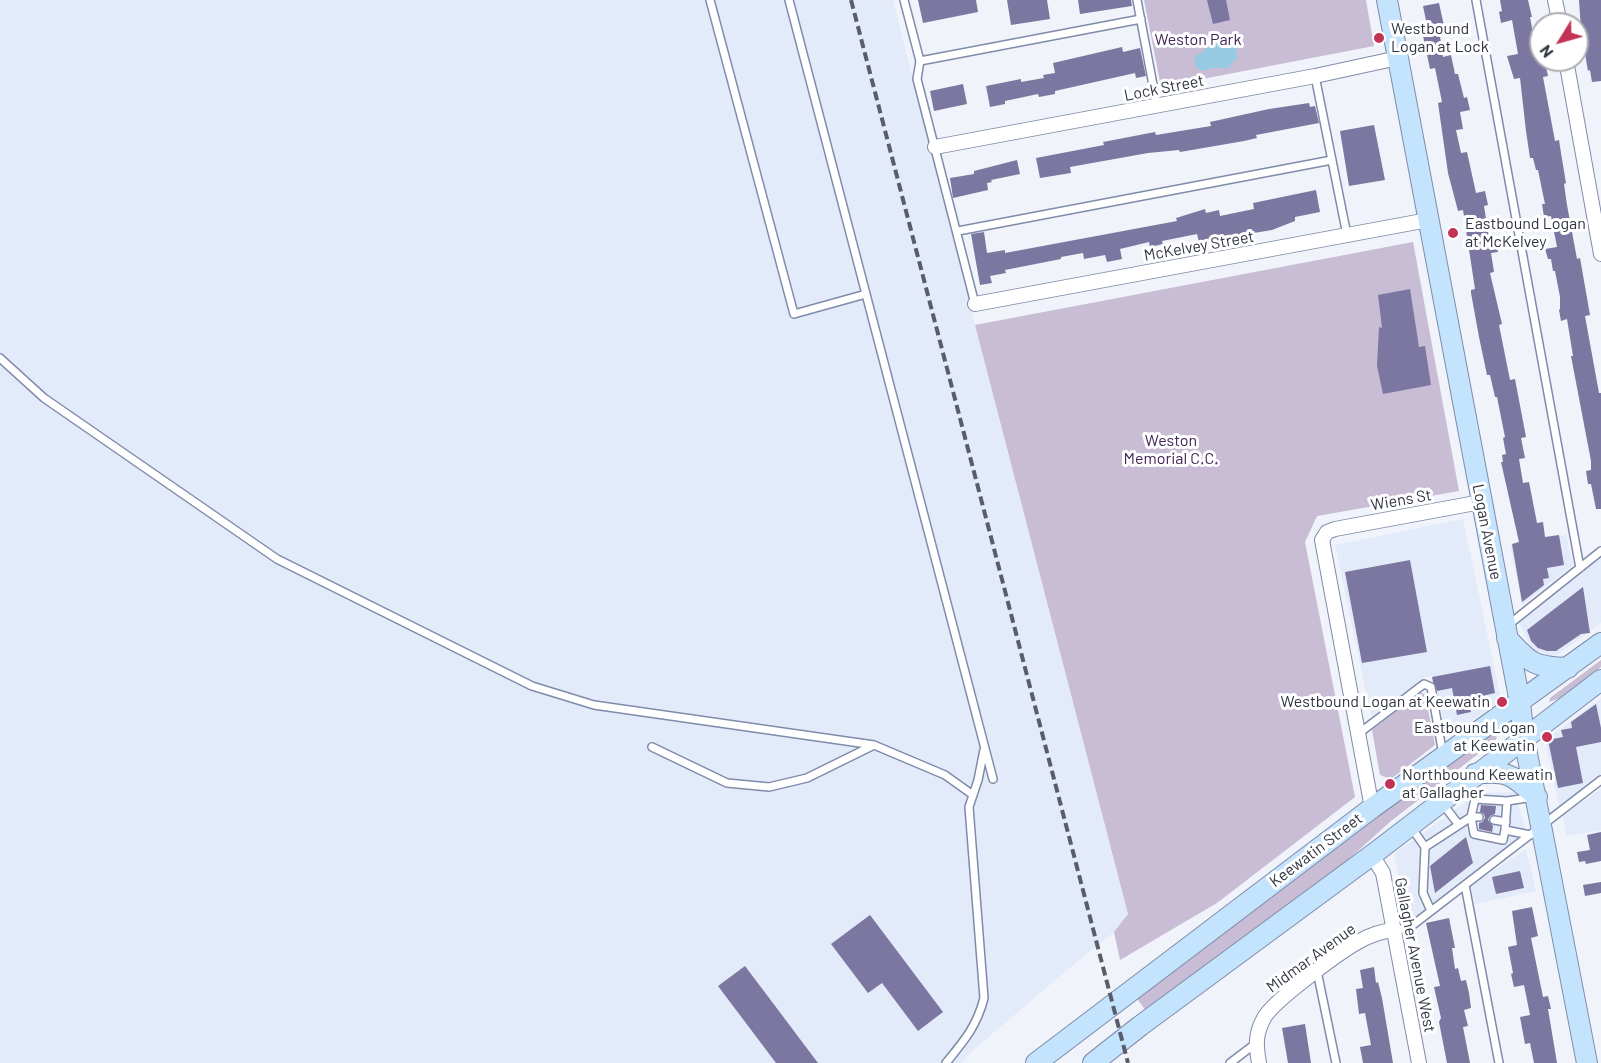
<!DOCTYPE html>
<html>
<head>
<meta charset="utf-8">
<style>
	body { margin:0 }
	#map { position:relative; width:1601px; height:1063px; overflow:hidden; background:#f0f3fa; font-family:Barlow,sans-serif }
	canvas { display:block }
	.north { position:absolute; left:1529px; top:12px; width:60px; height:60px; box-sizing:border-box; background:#fff; border:2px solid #acaeb3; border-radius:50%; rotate:233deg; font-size:16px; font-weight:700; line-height:24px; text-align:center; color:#2f3441 }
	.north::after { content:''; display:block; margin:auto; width:21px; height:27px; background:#c33355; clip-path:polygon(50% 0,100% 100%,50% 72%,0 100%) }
</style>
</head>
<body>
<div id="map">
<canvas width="1601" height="1063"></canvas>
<div class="north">N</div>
</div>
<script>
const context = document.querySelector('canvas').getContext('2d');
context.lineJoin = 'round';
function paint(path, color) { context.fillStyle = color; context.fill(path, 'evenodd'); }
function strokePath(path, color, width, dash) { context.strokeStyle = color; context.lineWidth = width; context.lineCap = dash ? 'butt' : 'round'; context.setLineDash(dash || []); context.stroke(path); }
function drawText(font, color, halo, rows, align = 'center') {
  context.font = font + ' Barlow,sans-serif'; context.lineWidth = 6; context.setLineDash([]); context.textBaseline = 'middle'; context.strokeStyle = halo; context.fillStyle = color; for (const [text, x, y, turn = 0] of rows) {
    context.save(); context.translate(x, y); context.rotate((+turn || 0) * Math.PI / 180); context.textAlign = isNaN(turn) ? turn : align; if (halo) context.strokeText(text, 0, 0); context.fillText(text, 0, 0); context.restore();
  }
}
const built = new Path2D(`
	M0,0H893L975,325L1128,915L1114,932L1073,965L971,1052L962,1063H0Z
	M1463,519L1500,695L1496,705L1446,737L1434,676L1425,677L1371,716L1335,545Z
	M1566,535L1573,565L1522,605L1510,545Z
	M1601,557V623L1557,655H1545L1536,652L1530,646L1518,620Z
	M1601,698V776L1559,807L1545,740Z
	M1601,789V830L1566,836L1563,815Z
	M1514,792L1527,833L1407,923L1394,854L1478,793Z
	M1526,849L1536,891L1475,904L1471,886Z`);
const green = new Path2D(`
	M1144,0H1366L1374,46L1161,87Z
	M1413,242L1459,491L1317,516L1305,542L1355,797L1217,903L1120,960L1114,932L1128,914L975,325Z
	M1601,660V667L1560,698L1549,702L1550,698Z
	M1420,693L1425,694L1435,745L1391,779L1380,775L1372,730Z
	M1493,735L1497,737L1495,741L1391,821L1338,869L1146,1011L1135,996L1363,823L1488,736Z`);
const water = new Path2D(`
	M1215,35C1231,35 1237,44 1237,58L1228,68H1212L1205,71L1198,69L1194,63L1196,55L1204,52L1206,39Z`);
const building = new Path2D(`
	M918,0H976L978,12L923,23Z
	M1007,0H1047L1050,19L1011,25Z
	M1078,0H1131L1132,6L1080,14Z
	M1207,0H1226L1230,20L1213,24Z
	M1500,0H1528L1532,17H1530L1536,50H1540L1541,60L1543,63H1545L1548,76L1543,77L1555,141L1559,140L1561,153L1566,183L1564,184L1567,205L1577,259L1580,258L1590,315L1585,316L1599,393H1601V509H1596L1591,484H1588L1586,471L1591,470V461L1571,356H1573L1567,319L1561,321L1559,310L1560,309V297L1555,271H1553L1551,259H1548L1545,249L1557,247L1551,216L1544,217L1542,204H1545L1538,170H1536L1533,158H1530L1526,131L1520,78L1514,79L1507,56L1518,54L1512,20L1501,23L1499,12L1502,11Z
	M1579,0H1601V81L1592,82L1590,70L1588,71L1581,30Z
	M1439,3L1446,35L1440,36L1443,57L1451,55L1455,74H1458L1464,98L1467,97L1470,110L1460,112L1463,129L1456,130L1461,153L1467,152L1476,193L1485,191L1488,205L1484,206L1489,238L1495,237L1498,252L1491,253L1494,272L1490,273L1502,324L1499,325L1510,380L1515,379L1526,437L1521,438L1525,458L1519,459L1523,483L1529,482L1537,523L1543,522L1545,537L1559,535L1564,565L1547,568L1549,578L1543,579L1544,585L1522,602L1512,544L1519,542L1501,462H1503L1502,455L1506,454L1503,438L1505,437L1497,397H1495L1490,375H1487L1479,337L1471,293V290L1475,289L1463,210L1458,211L1448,173L1438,103L1442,102L1435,68L1430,69L1422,31L1428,30L1423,6Z
	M1122,47L1123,52L1140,48L1146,76L1136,78L1135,73L1055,91V94L1039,97L1038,94L1005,101V104L990,107L986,86L1021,79V82L1044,78L1043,75L1055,73L1053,63Z
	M963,84L967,104L934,111L930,91Z
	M1309,103L1310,107L1315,106L1319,123L1256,135L1257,138L1244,141L1180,152L1179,150L1148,153L1070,167L1071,173L1040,178L1036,158L1104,145L1103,142L1155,132L1156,135L1211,126L1210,122L1269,109Z
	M1374,125L1385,180L1349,186L1340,131Z
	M1017,160L1020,174L991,180L992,182L987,183L988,190L953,198L950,178L974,174V171Z
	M1316,190L1320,212L1295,217V221L1272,230L1199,242L1197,234L1162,241L1163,244L1150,247L1149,242L1120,249L1122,259L1107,262L1105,255L1084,259L1083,253L1061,257V259L1005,270L1006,273L990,276L992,283L980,285L971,234L984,232L987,253L1005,250V253L1177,221L1176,218L1205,209L1206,213L1219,210L1220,216L1254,209L1253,203Z
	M1410,289L1419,347L1425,346L1431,385L1383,394L1377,366L1379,327L1382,328L1378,295Z
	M1410,560L1427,652L1362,663L1345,572Z
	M1583,587L1590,633L1581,634L1556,651H1547L1538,648L1531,641L1527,630Z
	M1490,666L1495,693L1482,696L1484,703L1469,705L1471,712L1457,715L1452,688L1437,691L1433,682L1432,677Z
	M1596,704L1601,728V742L1576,747L1583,783L1558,788L1548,740L1563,737L1561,730L1572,728L1571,722Z
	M1481,805L1496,806L1495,814L1490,816L1488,820L1493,826L1492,832L1479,829V823L1482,822L1485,818L1484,814L1480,812Z
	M1601,832V861L1586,864L1585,861L1579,862L1577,852L1590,850L1587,835Z
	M1466,837L1473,863L1435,893L1430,866Z
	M1520,871L1524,888L1496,894L1492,877Z
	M1601,882V893L1585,896L1583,885Z
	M1532,907L1538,936L1531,938L1543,997L1548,996L1551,1009H1548L1557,1063H1534L1530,1043L1525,1044L1520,1017L1530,1015L1524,985L1514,987L1511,974L1513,973L1508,947L1517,945L1512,911Z
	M870,915L943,1012L918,1031L882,983L868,993L831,944Z
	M1449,918L1455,948H1452L1455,969L1458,968L1461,981L1466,980L1469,993L1471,1008L1464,1010L1468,1026L1463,1027L1470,1063H1447L1439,1022L1441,1018L1434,987L1440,986L1426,923Z
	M745,966L818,1063H776L718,986Z
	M1374,967L1376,983L1378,982L1382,998L1393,1063H1363L1360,1047L1371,1045L1365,1013L1359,1014L1356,989L1363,988L1360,970Z
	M1305,1024L1311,1063H1288L1282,1028Z`);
const service = new Path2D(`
	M710,0L794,314L866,294
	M789,0L993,779
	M904,0L920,61L917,79L975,304
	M1137,0L1157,106
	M1476,0L1580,568
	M920,61L1141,19
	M1315,76L1347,235
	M958,231L1332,160
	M0,358L44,398L277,559L532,686L594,705L874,745
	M1507,626L1601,551
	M1358,734L1424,684L1431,687L1443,755
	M652,747L727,783L769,787L807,778L874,745L945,775L973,795
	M1442,803L1459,825
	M1494,820L1506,822
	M1411,827L1425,847L1423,893L1431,911
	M1505,830L1503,840L1474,834L1471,817L1475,799L1507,801
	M1530,835L1505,830L1507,801L1534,797
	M1425,847L1471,817H1479
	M1465,885L1499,1063
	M1394,930L1409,928L1601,780
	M1317,971L1336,1063
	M946,1063C964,1041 977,1026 984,998L969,807L978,780L984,750
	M1230,1063L1255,1044`);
const minor = new Path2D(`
	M1555,0L1560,24
	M1566,60L1601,254
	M935,147L1315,76L1398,58
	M975,304L1428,220
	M1372,808L1322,540L1327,532L1335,529L1481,502
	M1372,855L1383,873L1419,1063
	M1259,1063C1256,1046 1255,1034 1264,1018C1273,1001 1340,952 1358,942C1370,935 1381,931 1394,930`);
const secondary = new Path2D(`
	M1387,0L1520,703L1524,738L1587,1063
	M1507,638C1530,663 1533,667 1568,668
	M1475,774C1509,770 1512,775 1537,797
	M1036,1063L1372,808L1601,643
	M1093,1063L1140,1026L1372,855L1601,680`);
const rail = new Path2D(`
	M851,0L1128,1063`);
const markers = [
	[1379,38,6,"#c33355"],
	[1453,233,6,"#c33355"],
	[1502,702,6,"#c33355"],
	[1547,737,6,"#c33355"],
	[1390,784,6,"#c33355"]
];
const poiNames = [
	["Westbound",1391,29],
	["Logan at Lock",1391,47],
	["Eastbound Logan",1465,224],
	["at McKelvey",1465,242],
	["Westbound Logan at Keewatin",1490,702,"right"],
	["Eastbound Logan",1535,728,"right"],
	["at Keewatin",1535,746,"right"],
	["Northbound Keewatin",1402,775],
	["at Gallagher",1402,793]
];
const parkNames = [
	["Weston Park",1198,40],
	["Weston",1171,441],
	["Memorial C.C.",1171,459]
];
const streetNames = [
	["Lock Street",1164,88,-11],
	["McKelvey Street",1199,246,-10],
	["Wiens St",1401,500,-10],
	["Logan Avenue",1487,532,79],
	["Keewatin Street",1316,850,-37],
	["Gallagher Avenue West",1415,955,79],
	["Midmar Avenue",1311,958,-36]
];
paint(built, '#e3eafa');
paint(green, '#c9bcd5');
paint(water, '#97cbe1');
paint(building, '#7b77a0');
strokePath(service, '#7f8baa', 10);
strokePath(minor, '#7f8baa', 16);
strokePath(secondary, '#7f8baa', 22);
strokePath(service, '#fff', 7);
strokePath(minor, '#fff', 14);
strokePath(secondary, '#c4e4fe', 20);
strokePath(rail, '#595d69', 4, [9, 4.5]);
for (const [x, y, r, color] of markers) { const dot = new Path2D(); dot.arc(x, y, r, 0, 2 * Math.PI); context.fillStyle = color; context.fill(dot); strokePath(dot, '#fff', 2); }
drawText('16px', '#2f3441', '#fff', poiNames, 'left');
drawText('16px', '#402355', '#fff', parkNames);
drawText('16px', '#2f3441', '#fff', streetNames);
</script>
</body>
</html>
